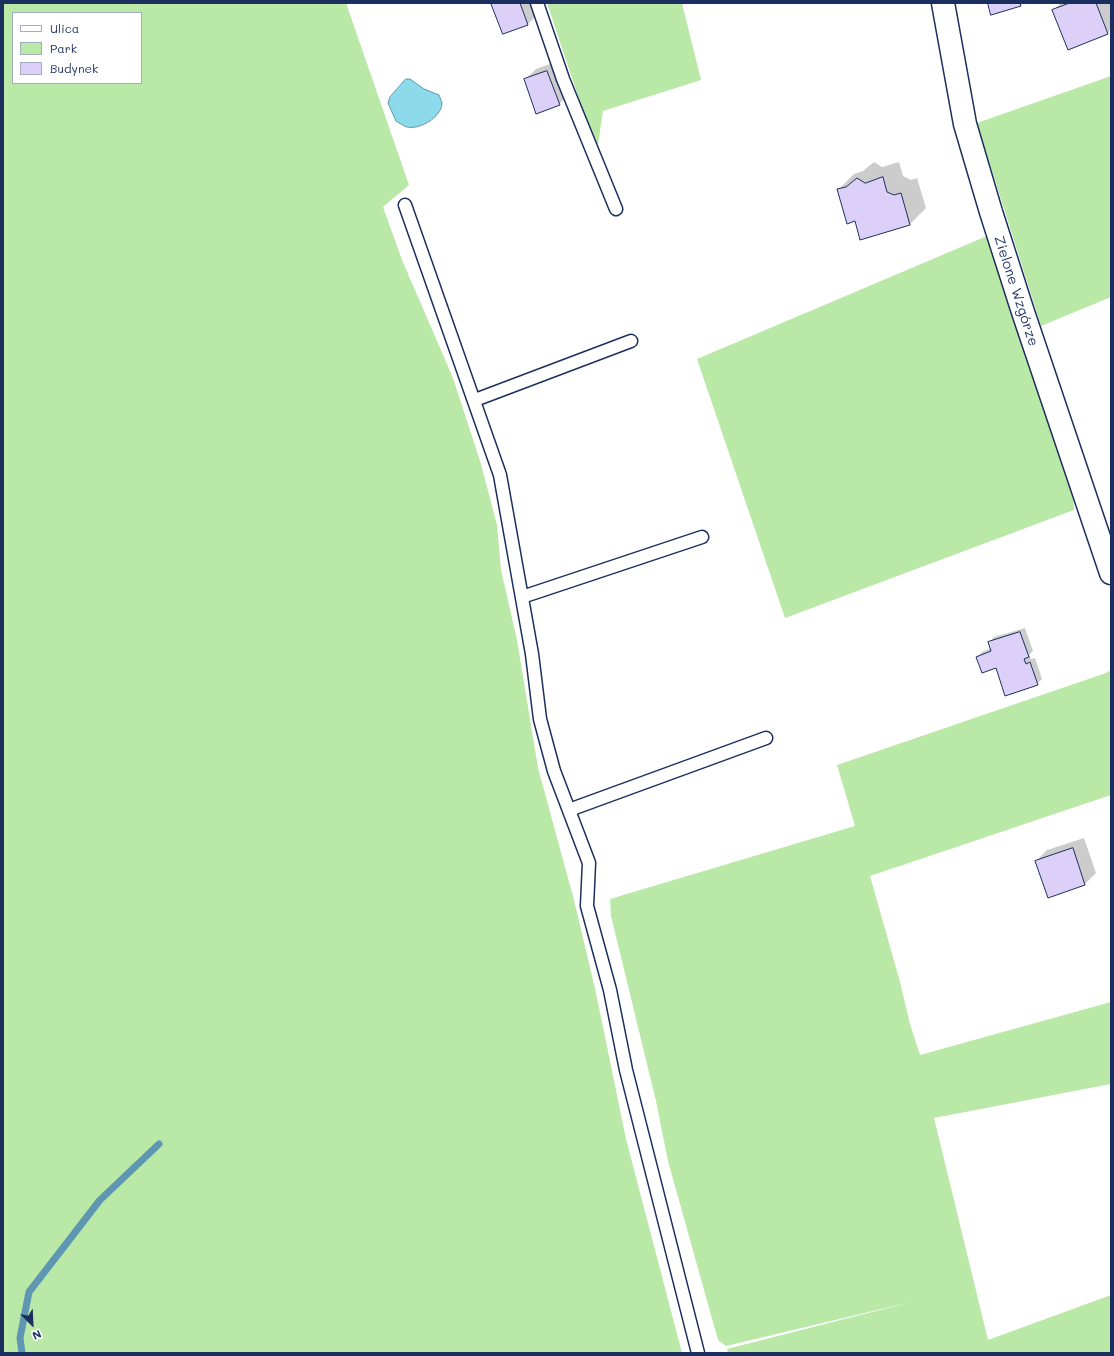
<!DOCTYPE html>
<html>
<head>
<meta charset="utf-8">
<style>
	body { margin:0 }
	#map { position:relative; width:1114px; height:1356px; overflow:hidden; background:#fff; font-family:Mali,sans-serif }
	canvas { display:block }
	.frame { position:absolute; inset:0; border:4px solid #1b2f5e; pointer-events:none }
	.legend { position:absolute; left:12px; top:12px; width:130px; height:72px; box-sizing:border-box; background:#fff; border:1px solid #a4acbf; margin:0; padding:5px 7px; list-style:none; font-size:12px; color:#1b2f5e }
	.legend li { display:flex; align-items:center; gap:8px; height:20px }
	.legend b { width:20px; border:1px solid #a4acbf }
	.north { position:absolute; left:12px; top:1304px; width:40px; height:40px; -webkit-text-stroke:3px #fff; paint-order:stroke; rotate:156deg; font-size:11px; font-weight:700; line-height:16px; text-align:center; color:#1b2f5e }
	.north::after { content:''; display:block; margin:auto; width:14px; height:18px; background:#1b2f5e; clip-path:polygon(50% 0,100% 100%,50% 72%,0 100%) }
</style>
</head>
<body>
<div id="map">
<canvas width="1114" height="1356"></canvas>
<div class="frame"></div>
<ul class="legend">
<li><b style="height:5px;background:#fff"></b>Ulica</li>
<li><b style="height:11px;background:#b9e8a7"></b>Park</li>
<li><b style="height:11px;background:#ddd0f8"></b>Budynek</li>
</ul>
<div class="north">N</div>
</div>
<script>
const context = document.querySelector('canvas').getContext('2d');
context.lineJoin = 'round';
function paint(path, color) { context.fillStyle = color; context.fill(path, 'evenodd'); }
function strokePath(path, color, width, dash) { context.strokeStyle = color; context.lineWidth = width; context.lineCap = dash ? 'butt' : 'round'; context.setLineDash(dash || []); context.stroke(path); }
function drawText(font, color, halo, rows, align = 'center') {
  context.font = font + ' Mali,sans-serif'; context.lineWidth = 3.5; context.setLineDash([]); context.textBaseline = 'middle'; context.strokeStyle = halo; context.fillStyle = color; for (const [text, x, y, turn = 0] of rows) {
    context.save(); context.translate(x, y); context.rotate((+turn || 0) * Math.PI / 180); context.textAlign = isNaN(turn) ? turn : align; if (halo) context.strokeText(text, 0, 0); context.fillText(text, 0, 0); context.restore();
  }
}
const green = new Path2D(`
	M3,3H346L409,185L383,207L402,260L453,378L481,464L497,525L501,570L517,640L538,768L574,900L596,993L626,1139L682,1353H3ZM13,13H141V83H13Z
	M547,3H682L701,80L603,111L598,145L577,125L584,114Z
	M1111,76V297L1041,326L977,123Z
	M987,236L1073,490L1074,510L785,618L697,359Z
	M1111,670V795L870,876L900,982L910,1024L920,1055L1111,1002V1084L934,1118L988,1340L1111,1295V1353H728L727,1349L915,1301L726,1346L718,1340L668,1161L656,1101L611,916L610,899L855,826L837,765L1106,673Z`);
const water = new Path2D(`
	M406,79H410L424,89L439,95C440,98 442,101 442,104C441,117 420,130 407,127C404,126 399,123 396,121L388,103L390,97Z`);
const shadow = new Path2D(`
	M492,3H535L539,13L528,24L504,33Z
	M1061,3H1111V29L1108,33L1053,11Z
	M558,61L570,94L559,104L525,80L536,69Z
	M874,162L882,167L899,162L903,176L911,180L917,178L926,208L910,224L855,220L838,190L854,174L863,171Z
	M1025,628L1033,651L1029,655L1031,659L1035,658L1042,679L1037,684L977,657L982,652L991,648L989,643L994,637Z
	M1084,838L1096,873L1085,884L1048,897L1036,861L1047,850Z`);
const stream = new Path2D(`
	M22,1353L20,1338L29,1292L100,1200L159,1144`);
const building = new Path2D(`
	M491,3H520L528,25L503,34Z
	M988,3H1020L1021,6L991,15Z
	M1070,3H1096L1108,34L1068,50L1052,10Z
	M547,71L560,105L536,114L524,79Z
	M883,177L887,192L894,195L901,193L910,225L860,240L855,221L847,224L837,189L846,187L857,178L865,183Z
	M1020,632L1029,657L1024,659L1026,664L1030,662L1038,685L1005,696L996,668L982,673L976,657L991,651L988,642Z
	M1073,848L1085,885L1048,898L1035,861Z`);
const service = new Path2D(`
	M537,3L563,79L616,209
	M405,205L500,475L532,654L540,719L554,771L589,863L587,906L610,990L626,1070L698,1353
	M475,400L631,341
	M522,597L702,537
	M569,810L766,738`);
const minor = new Path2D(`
	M943,3L965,124L991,212L1023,312L1111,573`);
const streetNames = [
	["Zielone Wzgórze",1016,291,72]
];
paint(green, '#b9e8a7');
paint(water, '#8cdaea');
strokePath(water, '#5f96b2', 1);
paint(shadow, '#0003');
strokePath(stream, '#5f96b2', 7);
paint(building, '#ddd0f8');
strokePath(building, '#1b2f5e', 1);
strokePath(service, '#1b2f5e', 15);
strokePath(minor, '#1b2f5e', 25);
strokePath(service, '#fff', 12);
strokePath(minor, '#fff', 22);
drawText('14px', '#1b2f5e', '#fff', streetNames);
</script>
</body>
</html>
